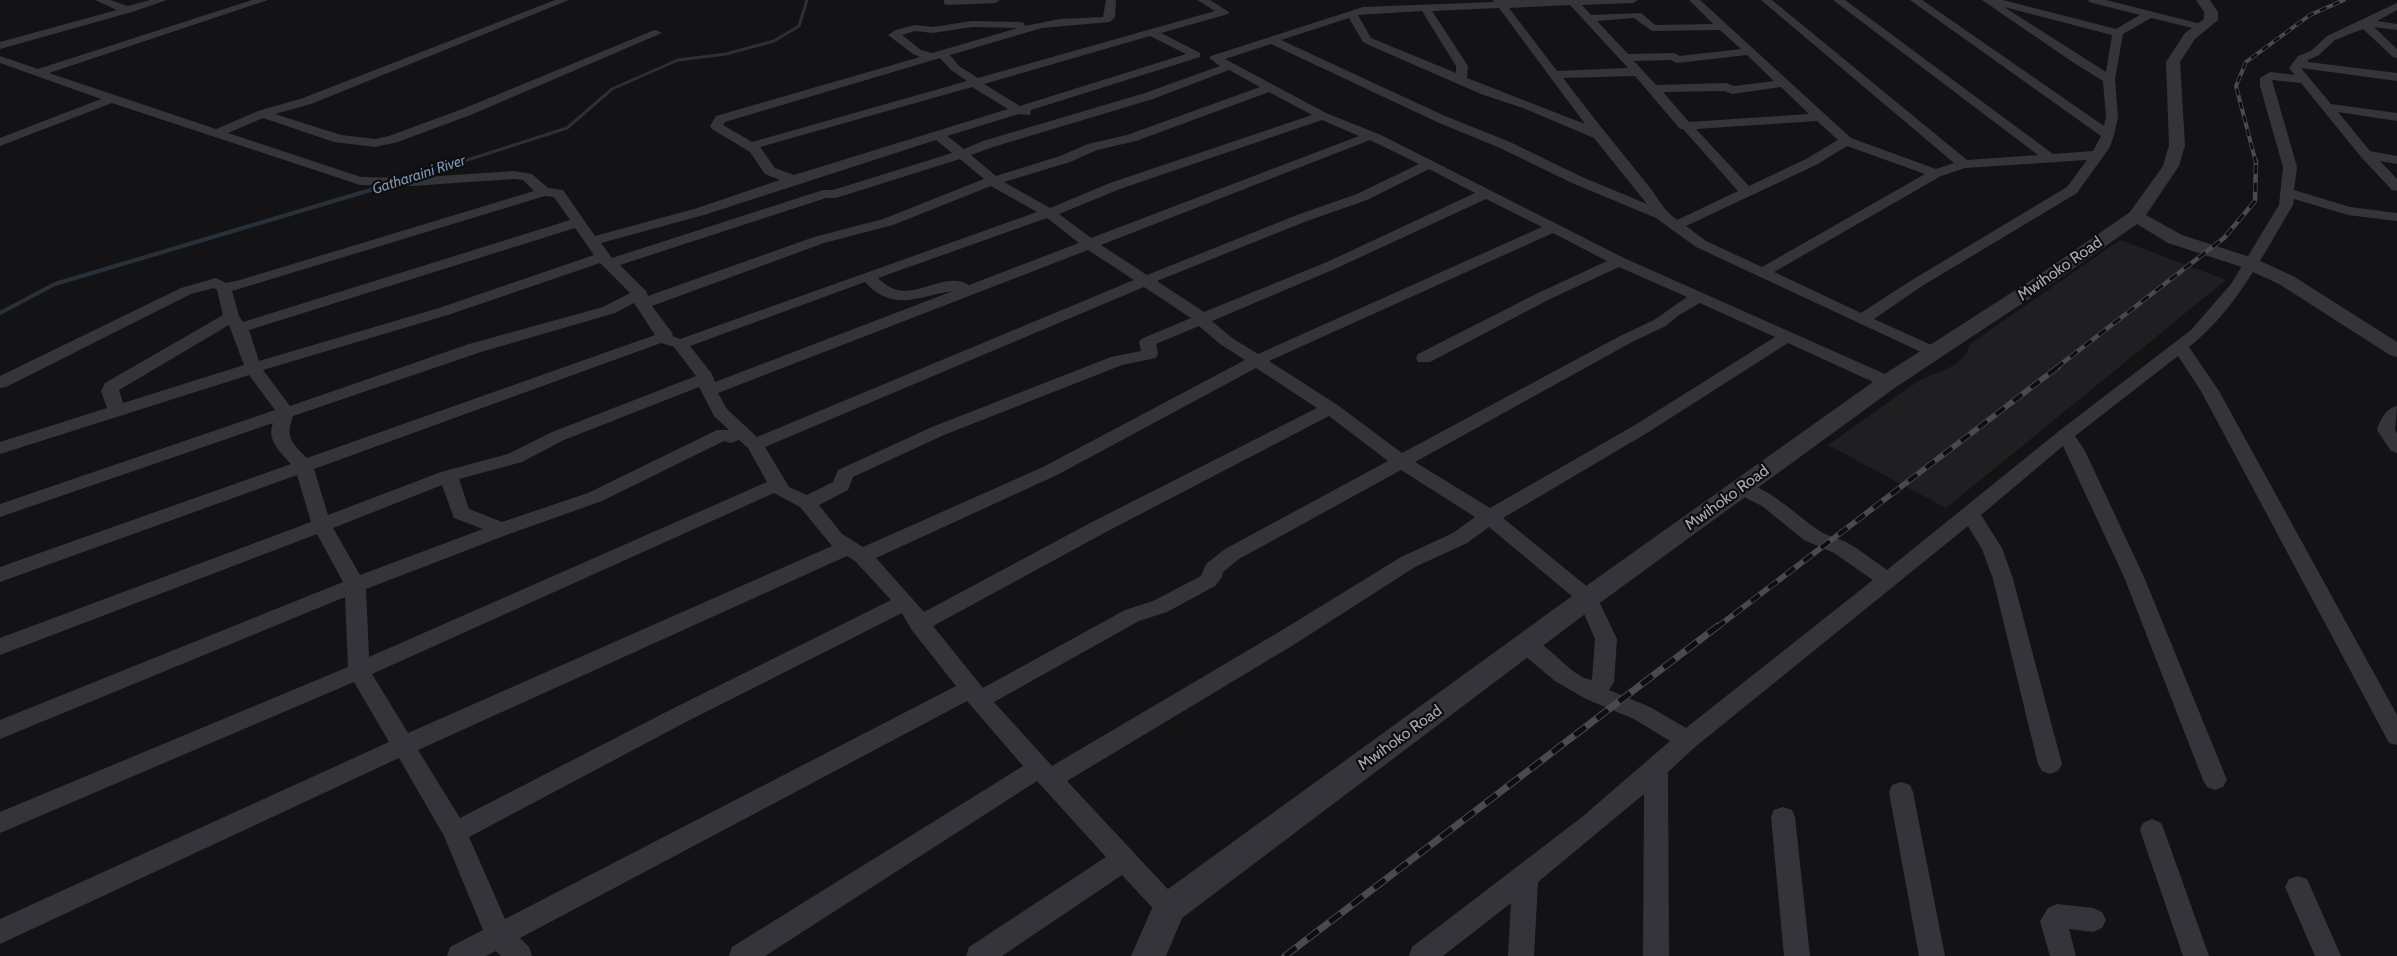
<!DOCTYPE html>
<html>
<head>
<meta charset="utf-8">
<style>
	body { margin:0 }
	canvas { display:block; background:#131315 }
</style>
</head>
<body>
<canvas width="2397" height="956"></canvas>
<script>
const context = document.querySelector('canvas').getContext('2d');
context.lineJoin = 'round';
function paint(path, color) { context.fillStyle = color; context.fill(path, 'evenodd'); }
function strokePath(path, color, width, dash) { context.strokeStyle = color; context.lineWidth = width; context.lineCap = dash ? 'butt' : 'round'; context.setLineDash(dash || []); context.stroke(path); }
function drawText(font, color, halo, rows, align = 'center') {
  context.font = font + ' Cabin,sans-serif'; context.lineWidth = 4.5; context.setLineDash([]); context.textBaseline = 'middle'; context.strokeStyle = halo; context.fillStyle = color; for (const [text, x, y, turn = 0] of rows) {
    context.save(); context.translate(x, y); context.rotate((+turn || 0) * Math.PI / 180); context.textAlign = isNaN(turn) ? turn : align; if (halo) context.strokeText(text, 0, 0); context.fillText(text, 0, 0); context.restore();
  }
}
const built = new Path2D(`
	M2120,240L2226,280L1946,508L1828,445L1920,380L1953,366L1966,355L1970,344Z`);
const streamFar1 = new Path2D(`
	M458,163L567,128L612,89L678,60L726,54L774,41L799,26L807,0`);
const stream = new Path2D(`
	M407,179L462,161
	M0,313L55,284L394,183`);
const minor = new Path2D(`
	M95,0H110L128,6L150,0H167L132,12L0,49V42L117,10Z
	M252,0H268L49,73L216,129L258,111L303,98L555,0H569L311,104L275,114L341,135L375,139L389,136L465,108L652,31L656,30L662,33L473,114L398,142L375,147L334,142L263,118L228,133L361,177L411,178L514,171L532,174L548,188L563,190L595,236L694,209L780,180L765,174L750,152L712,129L710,126L716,116L920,57L913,54L888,35L896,30L915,25L933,27L972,21L1020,22L1024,23L1025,26L1060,19L1103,17L1106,0H1116L1115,17L1110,22L1042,28L950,55L959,66L978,78L1215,11L1197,0H1210L1229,12L1228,14L1161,33L1200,53V57L1031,110L1030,115L1019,114L947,136L964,149L983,141L1145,93L1220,66L1209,58L1211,56L1363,7L1494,2L1493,0H1638L1633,3L1582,5L1591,15L1641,13L1655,25L1713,24L1689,0H1700L1851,138L1936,169L1954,163L1761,0H1772L1967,160L2038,155L1833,0H1845L2053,154L2093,151L2101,136L1910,0H1922L2104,126L2106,117L2103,81L2071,61L1982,0H2003L2116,29L2140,15L2089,2L2088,0H2106L2205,25L2206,27L2201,30L2151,18L2123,34L2115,79L2118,117L2114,135L2110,147L2077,193L1922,286L1874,319L1940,349L1942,353L1940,357L1934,358L1696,247L1656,218L1572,183L1500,148L1437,122L1271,44L1225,59L1326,113L1381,135L1624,258L1894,378L1897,382L1894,386H1882L1788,343L1647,433L1503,518L1595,593L1617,639L1614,682L1609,690L1650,707L1686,728L1873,580L1834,553L1804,540L1762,506L1734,492L1732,488L1734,484C1759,477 1797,516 1817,529C1826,536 1838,538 1848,543C1862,551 1874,561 1887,570L2059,431L2191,330L2231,284L2279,205L2283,167L2260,86V78L2270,72L2295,75L2289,68L2298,56L2311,51L2327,36L2397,3V10L2377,21L2397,24V30L2374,27L2397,49V58L2393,57L2363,29L2335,40L2319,55L2308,60V62L2397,73V81L2301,68L2331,104L2397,113V121L2338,112L2370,151L2397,156V164L2380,161L2397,179V191L2392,190L2361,157L2301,83L2272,80L2297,167L2294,190L2350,207L2397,213V221L2348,215L2294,199L2293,205C2263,255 2235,311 2189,347L2219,391L2397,715V745L2389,743L2201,391L2178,356L2075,436L2085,451L2144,577L2227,780L2223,787L2215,790L2207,787L2203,780L2124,577L2063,446L1981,515L2002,548L2013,579L2062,764L2058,771L2050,774L2042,771L2038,764L1993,579L1982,549L1968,526L1695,747L1668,772L1669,956H1643L1644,794L1538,882L1534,956H1508L1511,903L1443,956H1409L1412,947L1582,817L1670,741L1634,719L1586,699L1555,681L1519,651L1516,645L1519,639C1544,632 1567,677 1592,680L1595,639L1579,602L1489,527L1467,543L1415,567L1295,644L1067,781L1178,900L1182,908L1178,916L1169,920L1160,916L1122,875L1002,956H966L969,947L1106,857L1037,781L765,956H729L732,947L1023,766L967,701L520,938L529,947L532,956H501L496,951L486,956H447L450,947L483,930L444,836L399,758L0,944V919L389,742L354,682L0,833V812L348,667L345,597L0,739V720L343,582L317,534L0,655V638L311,522L297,475L0,582V567L291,464C281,453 266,440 273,423L0,517V504L275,410L249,375L0,454V442L107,408L101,391L105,383L223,315L217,290L214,288L191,294L6,387L0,388V376L181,288L216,278L226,283L240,280L534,191L523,180L514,179L411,186L360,185L112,103L0,146V138L101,99L0,63V56L38,69ZM1570,5L1628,68L1557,71L1509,8ZM2004,7L2112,35L2106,72ZM1499,8L1585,124L1467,78L1468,66L1432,11ZM1422,11L1456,66V73L1371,38L1358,15ZM1349,18L1363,42L1371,46L1481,94L1523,108L1594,138L1647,204L1582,177L1510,142L1445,116L1281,40ZM1634,18L1652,31L1720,30L1741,49L1680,56L1674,53L1628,54L1597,21ZM972,27L1018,28L932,53L921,50L902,35L915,31L933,33ZM1150,36L1186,54L1020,106L984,84ZM1747,55L1774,81L1734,86L1726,83L1656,85L1634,61L1671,60L1677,63ZM940,58L951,70L967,81L752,142L723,125L725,122ZM1229,70L1260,87L1127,135L1088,144L1060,156L996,176L971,155L993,147L1153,99ZM1635,76L1680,129H1683L1738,191L1677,220C1663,210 1658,197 1647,184C1619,149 1590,114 1563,78ZM972,87L1008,109L794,175L775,168L760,147ZM1781,87L1809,114L1689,122L1663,92L1724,91L1732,94ZM1269,92L1312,115L1110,183L1050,208L1004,182L1070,162L1097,150L1136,141ZM1322,120L1359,136L1091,238L1059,214L1120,189ZM1817,121L1838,140L1806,159L1749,186L1696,129ZM936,140L952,153L833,190H823L612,258L601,243L704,215ZM1370,140L1419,164L1357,194L1297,215L1147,275L1101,245ZM1847,146L1925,174L1762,267L1706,241L1686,226L1816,165ZM960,159L984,179L883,219L814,237L648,296L646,291L620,265L826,198H836ZM2087,160L2067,187L1912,280L1861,313L1774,272L1941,176L1965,168ZM1429,169L1475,193L1327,262L1204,312L1157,281L1307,221L1367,200ZM991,186L1037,212L680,339L672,336L673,334L652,306L824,243L893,225ZM545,196L554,197L570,220L243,322L239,316L232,291ZM1486,199L1542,227L1258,354L1232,338L1212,321L1337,268ZM1047,218L1079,243L969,285C940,268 909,311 878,278ZM575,228L594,255L439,308L259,361L249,330ZM1553,233L1607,261L1536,294L1418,354L1416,358L1418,362H1430L1548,300L1619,267L1687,297L1654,320L1620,336L1402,453L1336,404L1269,361ZM1088,250L1134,280L757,437L727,409L718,393ZM600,263L630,293L603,307L469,344L290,406L263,370L451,314ZM865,282C893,313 919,296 953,291L715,382L712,374L690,346ZM1144,287L1191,318L1141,339L1139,342L1141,351L1111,357L932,427L838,470L833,482L807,495L789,487L765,447ZM634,303L655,335L307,458C292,443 285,438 293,416L481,352L615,313ZM1700,303L1775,337L1635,425L1490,508L1415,462L1632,342L1666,326L1679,315ZM229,325L244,365L123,403L119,390ZM1199,326L1220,344L1245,360L1043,467L863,547L842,534L819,505L848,490L853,477L944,435L1122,365L1156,358L1158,354L1156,344ZM661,343L674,347L696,376L552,432L508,454L441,472L328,515L314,469ZM1256,368L1317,408L1092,522L924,612L876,558L1057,475ZM699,387L714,416L729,430H717L588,493L502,522L469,509L459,479L522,462L564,440ZM1329,416L1388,461L1225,549L1206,564L1201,576L1153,601L1125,610L983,688L933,626L1106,532ZM739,440L748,448L767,482L369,657L366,589L509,534L602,501L724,441L731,443ZM1401,470L1475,517L1453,533L1401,557L1279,632L1052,766L994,702L1139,621L1167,612L1215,586L1222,577L1223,572L1239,559ZM442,485L454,518L483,529L360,575L333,528ZM774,493L800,507L832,546L408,733L372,674ZM847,556L855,561L891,600L668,711L460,818L418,750ZM902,613L911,629L956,686L505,919L469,837L684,723Z
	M944,0H1000L995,3L948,5L944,4Z
	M2397,406L2395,430L2397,433V453L2391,451L2377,430C2380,420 2386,408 2397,406Z
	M1901,782L1910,785L1913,792L1945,956H1919L1889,792L1892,785Z
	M1783,807L1792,810L1795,817L1810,956H1784L1771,817L1774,810Z
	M2152,819L2161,823L2164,830L2209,956H2183L2140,830L2143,823Z
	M2298,876L2307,879L2341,956H2315L2285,887L2289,879Z
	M2057,904L2093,908L2102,912L2106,920L2102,928L2093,932L2069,929L2076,956H2050L2040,921L2048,908Z`);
const tertiary = new Path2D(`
	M2196,0H2210L2218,12V20L2195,39L2180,62L2185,145L2179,166L2146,215L2182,235L2256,259L2293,276L2397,342V357L2390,355L2279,284L2242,267L2168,243L2137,224L2053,283L1896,387L1597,605L1182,918L1166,956H1131L1157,897L1579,591L1880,377L2039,275L2130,212L2163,166L2169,145L2166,62L2185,33L2204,19V12Z`);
const railFar3 = new Path2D(`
	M2256,163L2236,86L2246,62L2310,15L2344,0`);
const railFar2 = new Path2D(`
	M2056,368L2224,238L2255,201L2256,161`);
const railFar1 = new Path2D(`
	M1716,628L2058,367`);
const rail = new Path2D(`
	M1285,956L1718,626`);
const farWaternames = [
	["Gatharaini River",419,175,-18]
];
const streetNames = [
	["Mwihoko Road",2060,269,-35],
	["Mwihoko Road",1727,498,-36],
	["Mwihoko Road",1400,738,-36]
];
paint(built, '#1f1f22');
strokePath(streamFar1, '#293038', 3);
strokePath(stream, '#293038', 4);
paint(minor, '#34343a');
paint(tertiary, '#34343a');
strokePath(railFar3, '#494a51', 4);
strokePath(railFar2, '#494a51', 4.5);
strokePath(railFar1, '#494a51', 5.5);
strokePath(rail, '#494a51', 7);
strokePath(railFar3, '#0e0e10', 2.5, [7]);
strokePath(railFar2, '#0e0e10', 3, [9]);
strokePath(railFar1, '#0e0e10', 4, [11]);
strokePath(rail, '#0e0e10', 5, [14]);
drawText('italic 15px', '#7b92b0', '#0e0e10', farWaternames);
drawText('16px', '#a5a8b5', '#0e0e10', streetNames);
</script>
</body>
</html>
